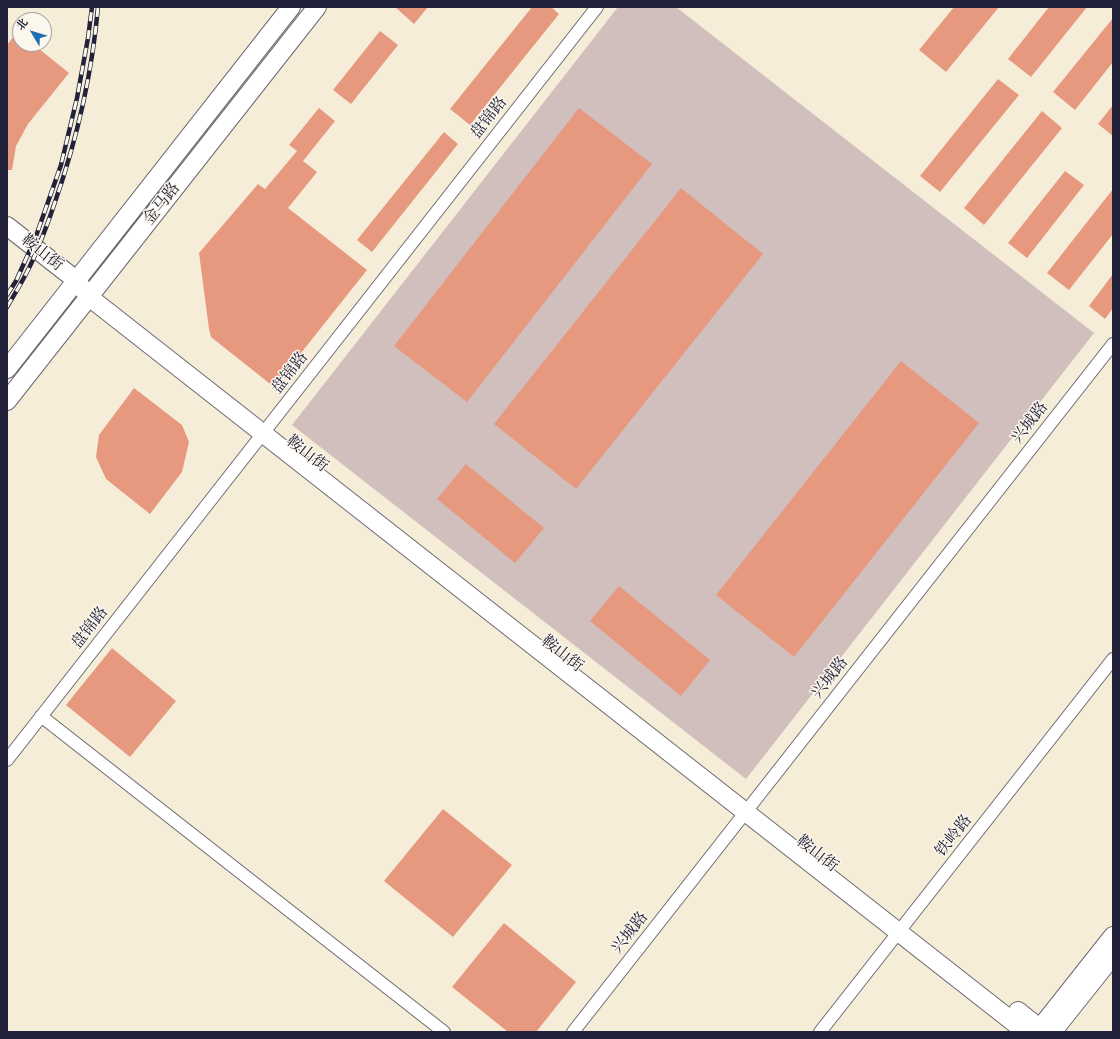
<!DOCTYPE html>
<html>
<head>
<meta charset="utf-8">
<style>
	body { margin:0 }
	#map { position:relative; width:1120px; height:1039px; overflow:hidden; background:#f5edd7; font-family:"Old Standard TT","Noto Serif SC",serif }
	canvas { display:block }
	.frame { position:absolute; inset:0; border:8px solid #22223b; pointer-events:none }
	.north { position:absolute; left:12px; top:12px; width:40px; height:40px; box-sizing:border-box; background:#fbf7ec; border:1px solid #a4a2a5; border-radius:50%; rotate:308deg; font-size:11px; font-weight:700; line-height:16px; text-align:center; color:#22223b }
	.north::after { content:''; display:block; margin:auto; width:14px; height:18px; background:#1f6fb2; clip-path:polygon(50% 0,100% 100%,50% 72%,0 100%) }
</style>
</head>
<body>
<div id="map">
<canvas width="1120" height="1039"></canvas>
<div class="frame"></div>
<div class="north">北</div>
</div>
<script>
const context = document.querySelector('canvas').getContext('2d');
context.lineJoin = 'round';
function paint(path, color) { context.fillStyle = color; context.fill(path, 'evenodd'); }
function strokePath(path, color, width, dash) { context.strokeStyle = color; context.lineWidth = width; context.lineCap = dash ? 'butt' : 'round'; context.setLineDash(dash || []); context.stroke(path); }
function drawText(font, color, halo, rows, align = 'center') {
  context.font = font + ' "Old Standard TT","Noto Serif SC",serif'; context.lineWidth = 3; context.setLineDash([]); context.textBaseline = 'middle'; context.strokeStyle = halo; context.fillStyle = color; for (const [text, x, y, turn = 0] of rows) {
    context.save(); context.translate(x, y); context.rotate((+turn || 0) * Math.PI / 180); context.textAlign = isNaN(turn) ? turn : align; if (halo) context.strokeText(text, 0, 0); context.fillText(text, 0, 0); context.restore();
  }
}
const industrial = new Path2D(`
	M618,7H676L1094,333L746,779L292,425Z`);
const building = new Path2D(`
	M395,7H428L414,24Z
	M532,7H551L559,14L470,125L450,109Z
	M954,7H999L946,72L919,50Z
	M1049,7H1087L1031,77L1008,59Z
	M1113,18V62L1075,110L1053,92Z
	M20,28V44H33L69,73L28,124L16,146L12,170H7V45Z
	M380,31L398,45L351,104L333,90Z
	M998,79L1019,95L940,192L920,176Z
	M1113,105V136L1098,124Z
	M319,108L335,121L303,161L317,172L288,208L367,270L274,387L211,337L209,329L199,253L258,184L265,189L297,151L289,145Z
	M579,108L652,164L467,402L394,346Z
	M1042,111L1062,128L984,225L964,208Z
	M444,132L458,144L372,252L357,240Z
	M1065,171L1084,185L1027,258L1008,243Z
	M681,188L763,254L576,489L494,424Z
	M1113,189V234L1069,290L1047,273Z
	M1113,274V308L1105,319L1089,306Z
	M901,361L979,423L794,657L716,595Z
	M134,388L182,425L189,442L182,472L150,514L106,479L96,457L99,435Z
	M466,464L544,528L515,563L437,499Z
	M619,586L710,660L681,696L590,621Z
	M112,648L176,701L130,757L66,705Z
	M443,809L512,865L453,937L384,881Z
	M504,923L576,982L536,1032H508L452,987Z`);
const street = new Path2D(`
	M41,716L444,1032
	M7,760L597,7
	M573,1032L1113,344
	M820,1032L1113,659`);
const secondary = new Path2D(`
	M7,226L76,280L89,297L1026,1032
	M7,369L291,7
	M7,401L317,7
	M1018,1011L1044,1032
	M1037,1032L1113,936`);
const primary = new Path2D(`
	M1051,1032L1113,954`);
const rail = new Path2D(`
	M7,295L16,281L35,239L61,165L77,98L88,38L92,7
	M7,307C19,287 31,267 39,245C45,231 50,217 55,202C77,139 92,74 98,7`);
const streetNames = [
	["盘锦路",489,118,-52],
	["金马路",162,204,-52],
	["鞍山街",42,253,38],
	["盘锦路",290,373,-52],
	["兴城路",1030,423,-52],
	["鞍山街",307,454,38],
	["盘锦路",90,628,-52],
	["鞍山街",562,654,38],
	["兴城路",830,678,-52],
	["铁岭路",954,836,-52],
	["鞍山街",817,854,38],
	["兴城路",630,933,-52]
];
paint(industrial, '#d1bfbd');
paint(building, '#e79980');
strokePath(street, '#6c6972', 14);
strokePath(secondary, '#6c6972', 20);
strokePath(primary, '#6c6972', 22);
strokePath(street, '#fff', 12);
strokePath(secondary, '#fff', 18);
strokePath(primary, '#fff', 20);
strokePath(rail, '#22223b', 4.5);
strokePath(rail, '#fbf7ec', 3, [9]);
drawText('16px', '#22223b', '#fbf7ec', streetNames);
</script>
</body>
</html>
